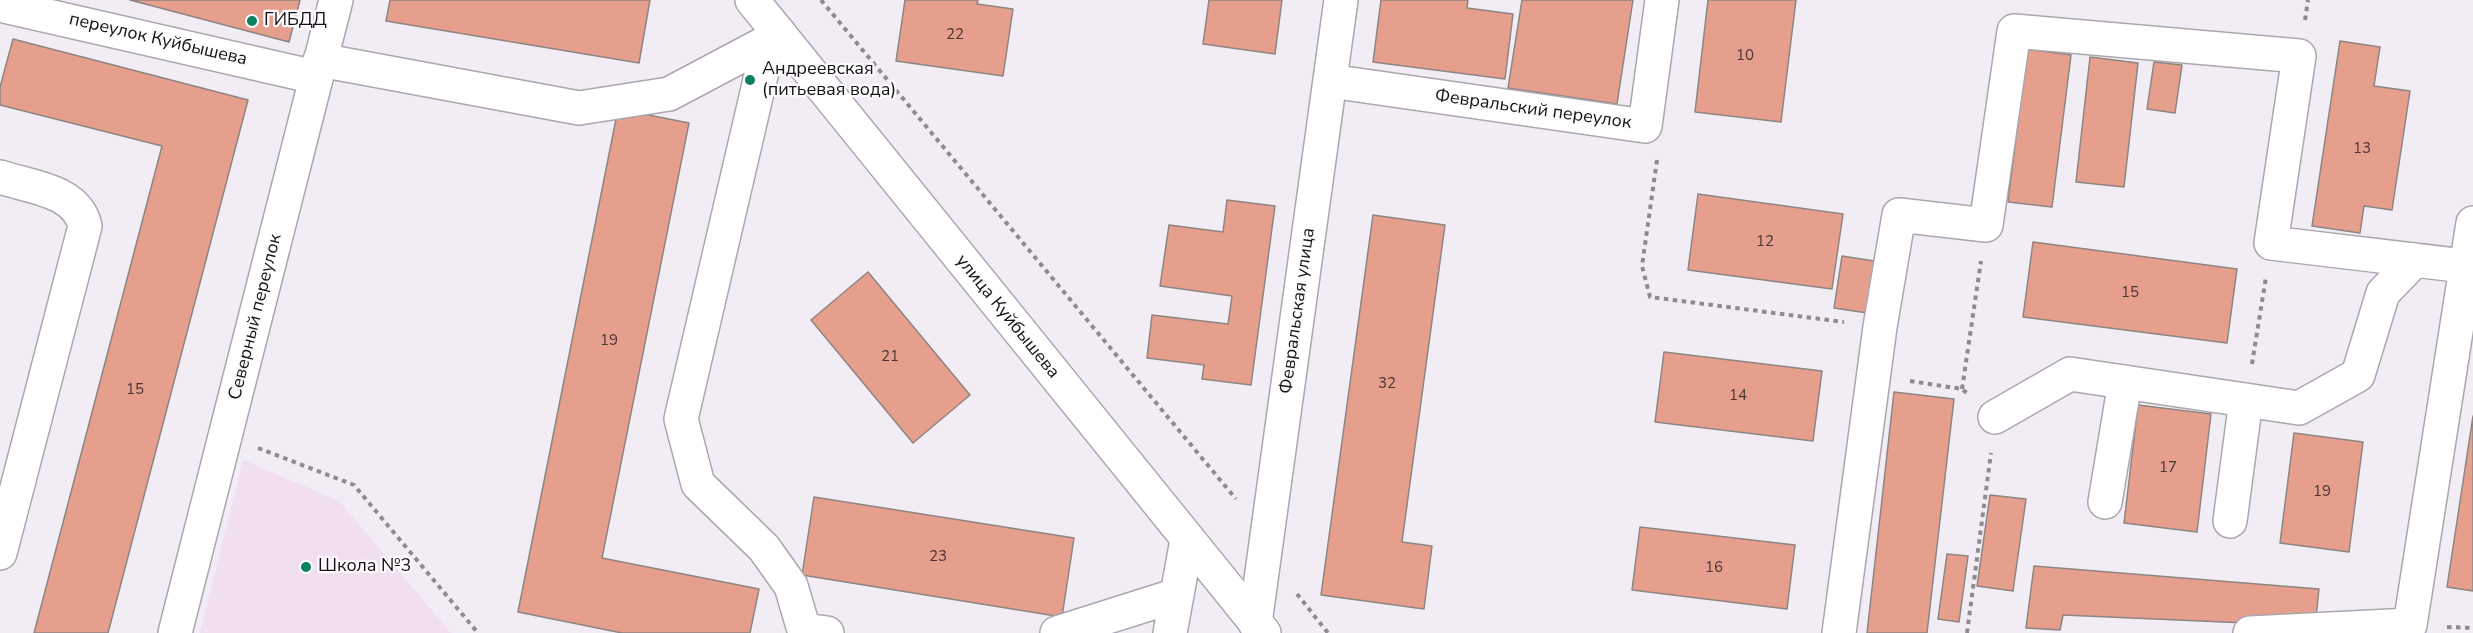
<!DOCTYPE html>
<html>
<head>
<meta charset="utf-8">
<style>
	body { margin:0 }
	canvas { display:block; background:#f2edf4 }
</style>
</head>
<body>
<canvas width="2473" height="633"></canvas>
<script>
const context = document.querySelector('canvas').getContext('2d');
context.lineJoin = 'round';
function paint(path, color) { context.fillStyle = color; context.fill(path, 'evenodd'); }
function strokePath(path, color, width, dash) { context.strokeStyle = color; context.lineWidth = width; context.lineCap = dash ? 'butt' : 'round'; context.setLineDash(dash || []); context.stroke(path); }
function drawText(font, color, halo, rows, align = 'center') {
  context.font = font + ' "Nunito Sans",sans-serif'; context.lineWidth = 4.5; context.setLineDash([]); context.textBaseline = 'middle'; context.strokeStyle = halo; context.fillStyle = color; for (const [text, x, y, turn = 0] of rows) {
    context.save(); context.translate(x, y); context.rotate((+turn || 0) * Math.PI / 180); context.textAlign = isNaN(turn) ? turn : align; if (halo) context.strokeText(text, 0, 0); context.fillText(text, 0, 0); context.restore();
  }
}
const education = new Path2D(`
	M243,460L339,501L451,633H200Z`);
const building = new Path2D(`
	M130,0H300L289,42Z
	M390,0H650L639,63L386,21Z
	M905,0H978L977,4L1013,9L1003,76L896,61Z
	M1209,0H1282L1275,54L1203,44Z
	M1381,0H1468L1467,8L1513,14L1505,79L1373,62Z
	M1522,0H1633L1617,104L1508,88Z
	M1708,0H1796L1781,122L1695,112Z
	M13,39L248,100L108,633H34L162,146L0,105V87Z
	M2340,41L2380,47L2374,86L2410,91L2392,210L2364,206L2360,233L2312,226Z
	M2027,49L2071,55L2052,207L2008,202Z
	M2090,57L2138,63L2124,187L2076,182Z
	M2154,62L2182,65L2175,113L2147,109Z
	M618,109L689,123L602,558L759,589L750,633H622L518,612Z
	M1698,194L1843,214L1832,289L1688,270Z
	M1227,200L1275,206L1251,385L1202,379L1204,365L1147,358L1152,315L1228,324L1232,296L1160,286L1169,225L1223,232Z
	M1373,215L1445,225L1402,542L1432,546L1424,609L1321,595Z
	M2033,242L2237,269L2227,343L2023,317Z
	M1842,256L1881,262L1874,314L1834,308Z
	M868,272L970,395L913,443L811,320Z
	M1664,352L1822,371L1813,441L1655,422Z
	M1894,392L1954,399L1927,633H1867Z
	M2138,405L2211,414L2197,532L2124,523Z
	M2473,416V591L2447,587Z
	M2294,433L2363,442L2349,552L2280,543Z
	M1990,495L2026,499L2013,591L1977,586Z
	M814,497L1074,538L1062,617L802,575Z
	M1640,527L1795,545L1787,609L1632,590Z
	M1947,554L1968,556L1959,622L1938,619Z
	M2034,566L2319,589L2315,626L2063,615L2060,630L2026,628Z`);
const path = new Path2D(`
	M821,0L1236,499
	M2305,20L2308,0
	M1657,160L1642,266L1650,297L1844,322
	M2252,364L2266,277
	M1910,381L1962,389L1969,395
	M1962,389L1981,261
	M258,448L354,485L478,633
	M1297,594L1328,633
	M2447,627L2473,628
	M1967,633L1991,453`);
const minor = new Path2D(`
	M0,5L315,77
	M769,41L681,419L698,484L764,548L791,586L804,630L827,633
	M320,60L579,108L669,94L769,41L779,33
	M1330,81L1645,126L1662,0
	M0,177C30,187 77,190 85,226L0,553
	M1995,417L2070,374L2299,408L2358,375L2383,293L2415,260
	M2105,502L2125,382
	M2230,521L2246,400
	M1255,623L1341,0
	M175,633L336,0
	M1057,633L1177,595
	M1170,633L1187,540
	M1839,633L1880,327L1899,215L1986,225L2014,31L2299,56L2271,243L2473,267
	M2250,633L2410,625L2473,223`);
const major = new Path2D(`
	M752,0L1264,633`);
const markers = [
	[252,21,6,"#088160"],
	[750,80,6,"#088160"],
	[306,567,6,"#088160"]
];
const numberNames = [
	["22",955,35],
	["10",1745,56],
	["13",2362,149],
	["12",1765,242],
	["15",2130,293],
	["19",609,341],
	["21",890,357],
	["32",1387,384],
	["15",135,390],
	["14",1738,396],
	["17",2168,468],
	["19",2322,492],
	["23",938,557],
	["16",1714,568]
];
const poiNames = [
	["ГИБДД",264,21],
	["Андреевская",762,70],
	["(питьевая вода)",762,91],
	["Школа №3",318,567]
];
const streetNames = [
	["переулок Куйбышева",158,40,13],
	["Февральский переулок",1533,110,8],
	["Февральская улица",1298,311,-82],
	["Северный переулок",256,317,-76],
	["улица Куйбышева",1007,317,51]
];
paint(education, '#f1deef');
paint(building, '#e69f8d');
strokePath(building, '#8e8582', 1.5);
strokePath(minor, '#aca6ae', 36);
strokePath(major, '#aca6ae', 36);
strokePath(path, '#8e8a8f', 4, [4.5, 4.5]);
strokePath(minor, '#fff', 33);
strokePath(major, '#fff', 33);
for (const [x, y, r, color] of markers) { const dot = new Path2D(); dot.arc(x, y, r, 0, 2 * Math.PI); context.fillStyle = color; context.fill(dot); strokePath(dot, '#fefbfe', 2); }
drawText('15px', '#493633', null, numberNames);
drawText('18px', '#151315', '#fefbfe', poiNames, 'left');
drawText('18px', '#151315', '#fefbfe', streetNames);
</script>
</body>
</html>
